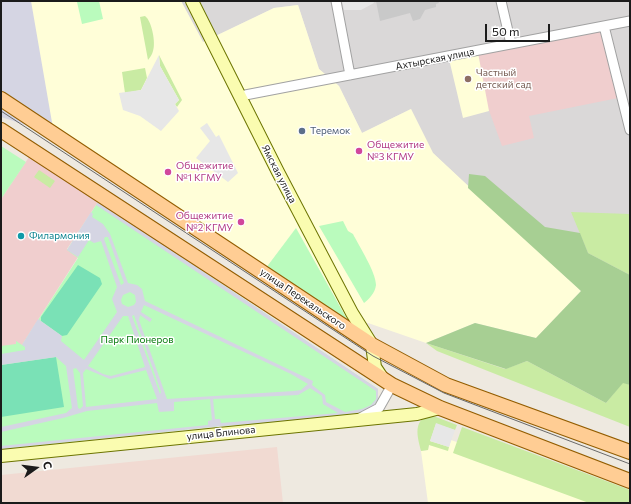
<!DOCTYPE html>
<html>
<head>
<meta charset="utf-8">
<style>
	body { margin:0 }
	#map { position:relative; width:631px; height:504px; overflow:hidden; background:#eee9e0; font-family:Commissioner,sans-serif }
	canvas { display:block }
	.frame { position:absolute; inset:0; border:2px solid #1b1b1b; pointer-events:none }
	.north { position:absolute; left:16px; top:448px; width:40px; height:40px; -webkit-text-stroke:3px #fff; paint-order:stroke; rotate:76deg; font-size:11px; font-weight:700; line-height:16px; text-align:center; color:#1b1b1b }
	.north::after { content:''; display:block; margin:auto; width:14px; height:18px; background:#1b1b1b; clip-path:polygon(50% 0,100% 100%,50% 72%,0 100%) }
	.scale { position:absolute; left:485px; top:24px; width:65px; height:18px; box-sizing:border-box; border:2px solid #1b1b1b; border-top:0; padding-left:5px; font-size:12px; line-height:14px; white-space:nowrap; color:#1b1b1b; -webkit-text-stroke:3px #fff; paint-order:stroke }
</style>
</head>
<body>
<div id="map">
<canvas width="631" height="504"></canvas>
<div class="frame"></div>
<div class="north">С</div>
<div class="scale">50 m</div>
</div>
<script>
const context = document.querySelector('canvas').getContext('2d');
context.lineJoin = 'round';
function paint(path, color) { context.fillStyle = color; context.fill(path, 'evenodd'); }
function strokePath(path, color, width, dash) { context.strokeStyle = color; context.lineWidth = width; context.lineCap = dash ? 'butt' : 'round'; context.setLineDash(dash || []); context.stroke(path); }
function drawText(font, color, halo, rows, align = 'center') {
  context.font = font + ' Commissioner,sans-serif'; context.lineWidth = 3; context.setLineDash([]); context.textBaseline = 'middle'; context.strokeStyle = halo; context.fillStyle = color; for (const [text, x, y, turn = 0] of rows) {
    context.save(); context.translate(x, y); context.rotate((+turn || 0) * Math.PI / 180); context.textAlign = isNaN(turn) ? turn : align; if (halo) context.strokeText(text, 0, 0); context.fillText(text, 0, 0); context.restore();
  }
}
const residential = new Path2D(`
	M181,1H630V275L588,253L567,280L433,153L411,109L362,133L339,86L319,69L298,5L274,8L203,42Z`);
const commercial = new Path2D(`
	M602,31L618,98L529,116L534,138L502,146L487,105L478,53L512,49Z
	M29,157L98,202L67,249L78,257L22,345L1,354V199Z`);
const education = new Path2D(`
	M11,1H181L203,42L274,8L298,5L319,69L339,86L362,133L411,109L433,153L581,291L536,338L475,323L426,343L368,323L348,321L296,229L266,268L1,92Z
	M478,53L489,111L463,118L449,59Z
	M451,440L628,503H428L421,451L428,450L430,441L449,447Z`);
const religious = new Path2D(`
	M376,1H438L439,3L436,4V7L425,10L420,19L413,21L410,13L380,21Z`);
const military = new Path2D(`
	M277,447L283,503H1V475Z`);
const grass = new Path2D(`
	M145,16C152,21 156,43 153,51C152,55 150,57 148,60L140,17Z
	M159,55L182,100L177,107L175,104L179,100L160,66Z
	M145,68L147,78L141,90L125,93L122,72Z
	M39,170L55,181L50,188L34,177Z
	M571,212L630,214V275L588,253Z
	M426,343L505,369L527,361L606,403L623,382L630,385V427L437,351Z
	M426,416L436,417L457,425L455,430L436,424L430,441L449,447L448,451L429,445L428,450L421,451C418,438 413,424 426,416Z
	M462,427L630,490V503H589L453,453Z`);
const forest = new Path2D(`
	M469,174L485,176L545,227L580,233L588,253L630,275V385L623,383L606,403L527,361L506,369L426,343L475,323L536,338L581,291L468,188Z`);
const park = new Path2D(`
	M99,1L103,19L82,24L77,2Z
	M1,146L26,162L1,199Z
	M98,202L101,203L378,389V399L373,406L345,415L295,421L221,426L1,449V346L16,344V341L22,345L78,258L67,250Z
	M343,221L348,231L353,234C359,246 376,272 376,285C375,293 369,299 364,303L319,226Z
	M296,228L348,321L266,268Z`);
const pitch = new Path2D(`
	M78,265L100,278L102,284L67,335L62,336L41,321V317Z
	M56,357L64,407L1,417V365Z`);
const parking = new Path2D(`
	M342,1H373L374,3L361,10H344Z
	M159,55L160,66L179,100L175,104L179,111L161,131L140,116L123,110L119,93L141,90Z
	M207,123L216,137L219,135L238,173L228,182L196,158L210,141L200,128Z
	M436,423L455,430L449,447L430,441Z`);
const plaza = new Path2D(`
	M1,1H31L54,134L1,117Z
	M98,202L101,203L378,389V399L373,406L363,412L295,421L221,426L1,449V446L208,425V421L212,420L210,399L174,402V411L159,412L157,403L87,411L63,418L1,432V427L66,413L72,408L66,366L56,357L1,365V354L25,350V347L22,345L38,319L62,336L61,341L84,360L117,312L112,299L117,287L101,241L94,243L89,240L78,257L67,250L91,212L93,214L92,217L103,224L110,234L128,283L137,285L142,289L145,301L313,381L312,385L325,395L326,402L345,412L362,409L371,405L376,399V391L96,205ZM105,237H108L124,283L121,285L104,239ZM130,292L135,295L136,302L134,305L128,307L122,304L121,300L123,295ZM144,305L291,374L308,384L301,390L294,391L167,399L139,320L140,315L150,322L152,319L141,312ZM134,315L161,392L160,394L132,316ZM123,316H128L145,367L111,376L103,374L88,366ZM76,368L80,373L83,406L80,409L78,408L73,369ZM86,369L110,379L146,370L157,399L86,407L83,373ZM310,388L322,396L323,404L338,413L221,423L220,419H215L213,399L298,395Z`);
const street = new Path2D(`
	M336,1L350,75
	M501,1L511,44
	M604,26L630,130
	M240,96L630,21
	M360,418L379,408L392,385`);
const secondary = new Path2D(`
	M192,1L278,172L352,313L372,345L375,367L383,379
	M1,456L417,414L440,408`);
const primary = new Path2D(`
	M1,99L372,345L446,385L630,452
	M1,130L392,385L440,408L630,481`);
const tram = new Path2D(`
	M1,111L373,356L444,393L630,464`);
const markers = [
	[468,79,4,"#8d6e63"],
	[302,131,4,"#5c6f8a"],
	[359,151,4,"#d1479c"],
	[168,172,4,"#d1479c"],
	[241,222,4,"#d1479c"],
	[21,236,4,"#0f9aa8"]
];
const streetNames = [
	["Ахтырская улица",435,59,-11],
	["Ямская улица",279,174,63],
	["улица Перекальского",303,299,34],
	["улица Блинова",221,433,-6]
];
const educationNames = [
	["Частный",476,73],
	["детский сад",476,85]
];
const serviceNames = [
	["Теремок",310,131]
];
const hotelNames = [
	["Общежитие",367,145],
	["№3 КГМУ",367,157],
	["Общежитие",176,166],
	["№1 КГМУ",176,178],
	["Общежитие",233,216,"right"],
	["№2 КГМУ",233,228,"right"]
];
const cultureNames = [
	["Филармония",29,236]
];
const parkNames = [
	["Парк Пионеров",137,340]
];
paint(residential, '#dad8d8');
paint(commercial, '#f0cece');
paint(education, '#fffed8');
paint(religious, '#c9c9c9');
paint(military, '#f1dad2');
paint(grass, '#c9eba3');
paint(forest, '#a7cf93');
paint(park, '#bafbbd');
paint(pitch, '#7ae1b6');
paint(parking, '#e7e7e7');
paint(plaza, '#d5d5e3');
strokePath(street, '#a2a2a2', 11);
strokePath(secondary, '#6c7401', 14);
strokePath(primary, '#935d00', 16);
strokePath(street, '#fff', 9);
strokePath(secondary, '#fafcb0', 12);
strokePath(primary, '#ffcd94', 14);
strokePath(tram, '#696969', 1);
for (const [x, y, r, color] of markers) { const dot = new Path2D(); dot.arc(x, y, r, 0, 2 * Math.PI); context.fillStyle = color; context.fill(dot); strokePath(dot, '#fff', 1.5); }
drawText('10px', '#1b1b1b', '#fff', streetNames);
drawText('10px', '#785e54', '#fff', educationNames, 'left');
drawText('10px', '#4e5e75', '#fff', serviceNames, 'left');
drawText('10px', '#b23c85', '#fff', hotelNames, 'left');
drawText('10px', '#0d838f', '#fff', cultureNames, 'left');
drawText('10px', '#077c0d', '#fff', parkNames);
</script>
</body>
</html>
